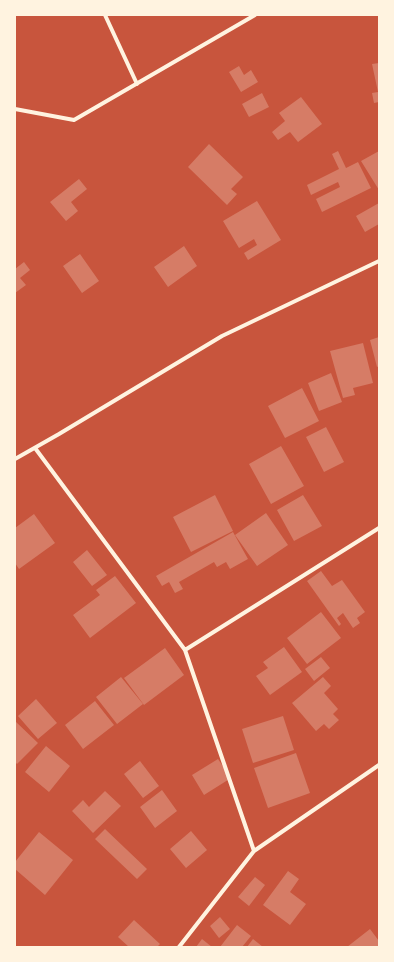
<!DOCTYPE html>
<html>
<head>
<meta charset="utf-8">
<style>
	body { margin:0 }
	#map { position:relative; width:394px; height:962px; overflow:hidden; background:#c8553d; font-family:"DM Sans",sans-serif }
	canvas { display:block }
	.frame { position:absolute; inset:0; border:16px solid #fff3e0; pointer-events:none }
</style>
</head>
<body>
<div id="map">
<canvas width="394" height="962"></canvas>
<div class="frame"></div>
</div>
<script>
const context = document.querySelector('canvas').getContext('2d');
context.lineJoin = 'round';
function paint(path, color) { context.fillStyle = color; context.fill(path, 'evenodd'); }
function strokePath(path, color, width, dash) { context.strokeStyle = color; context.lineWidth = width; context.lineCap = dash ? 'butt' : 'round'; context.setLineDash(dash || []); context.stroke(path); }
const building = new Path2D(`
	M379,63V102L374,103L372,93L378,92L372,64Z
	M239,66L244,75L251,70L258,82L241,92L229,72Z
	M262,93L269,107L249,117L242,104Z
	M301,97L322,124L298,142L290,132L278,140L272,132L285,121L279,113Z
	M209,144L243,177L231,189L237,194L227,205L188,167Z
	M338,151L346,168L358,162L371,188L322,212L316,199L340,187L338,182L311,195L307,185L339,169L332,154Z
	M379,151V190L361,161Z
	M79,179L87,189L71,202L78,211L66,221L50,202Z
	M257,201L281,240L248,260L244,253L257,245L254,239L239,248L223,221Z
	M379,203V224L365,232L356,216Z
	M184,246L197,266L168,287L154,267Z
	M80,254L99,281L82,293L63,266Z
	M24,262L30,270L20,278L26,285L15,293V269Z
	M379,337V366L377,367L370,340Z
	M363,343L373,383L353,388L355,395L343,398L330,351Z
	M331,373L342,402L319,411L308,383Z
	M302,388L319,421L285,438L268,406Z
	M326,427L344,462L324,472L306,437Z
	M281,446L304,486L271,504L249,464Z
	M215,495L233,531L191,552L173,517Z
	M303,495L322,526L294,541L277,510Z
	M266,513L288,545L257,566L235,535Z
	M34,514L55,543L19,569L15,563V528Z
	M233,532L248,559L230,569L226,562L217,567L214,562L179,582L183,589L175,593L169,582L162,586L156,576Z
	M87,550L107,575L92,586L73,562Z
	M321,571L332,586L342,580L365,612L357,618L360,623L353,628L343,613L337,618L341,624L339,626L307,581Z
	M115,576L136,603L90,638L73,615L100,595L96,590Z
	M321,612L341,638L307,664L287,638Z
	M284,647L302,672L270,695L256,676L268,668L263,662Z
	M165,648L184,675L144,705L124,678Z
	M321,657L330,668L314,681L305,669Z
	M121,677L143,704L117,724L96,697Z
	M323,677L331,686L324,693L338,709L333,714L339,720L329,729L324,724L316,731L292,703Z
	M36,699L57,723L38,739L18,716Z
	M95,701L114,725L83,749L65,725Z
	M283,716L294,750L253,763L242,729Z
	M15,721L38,743L17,764L15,762Z
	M46,746L70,766L49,792L25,772Z
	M296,753L310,793L268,808L254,768Z
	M218,759L231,778L204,795L192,775Z
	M140,761L159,786L143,798L124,774Z
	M162,790L177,811L155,828L140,807Z
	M105,791L121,806L93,833L72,811L83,800L89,807Z
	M105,829L147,869L137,879L95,839Z
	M191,831L207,850L186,868L170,849Z
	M39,832L73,860L45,895L15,869V862Z
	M288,871L299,879L290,892L306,904L290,925L263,905Z
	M255,877L265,885L249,906L238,897Z
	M220,917L230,929L219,938L210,926Z
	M134,920L160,944L157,947H129L118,937Z
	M237,925L251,936L242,947H220Z
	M370,929L379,941V947H347Z
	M202,939L212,947H196Z
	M253,939L263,947H247Z`);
const minor = new Path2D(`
	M105,15L137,84
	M15,109L74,120L255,15
	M35,448L185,650
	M15,459L59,434L222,336L379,261
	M254,851L185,650L379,528
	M179,947L254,851L379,765`);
paint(building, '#d67c66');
strokePath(minor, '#fff3e0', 4);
</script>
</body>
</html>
